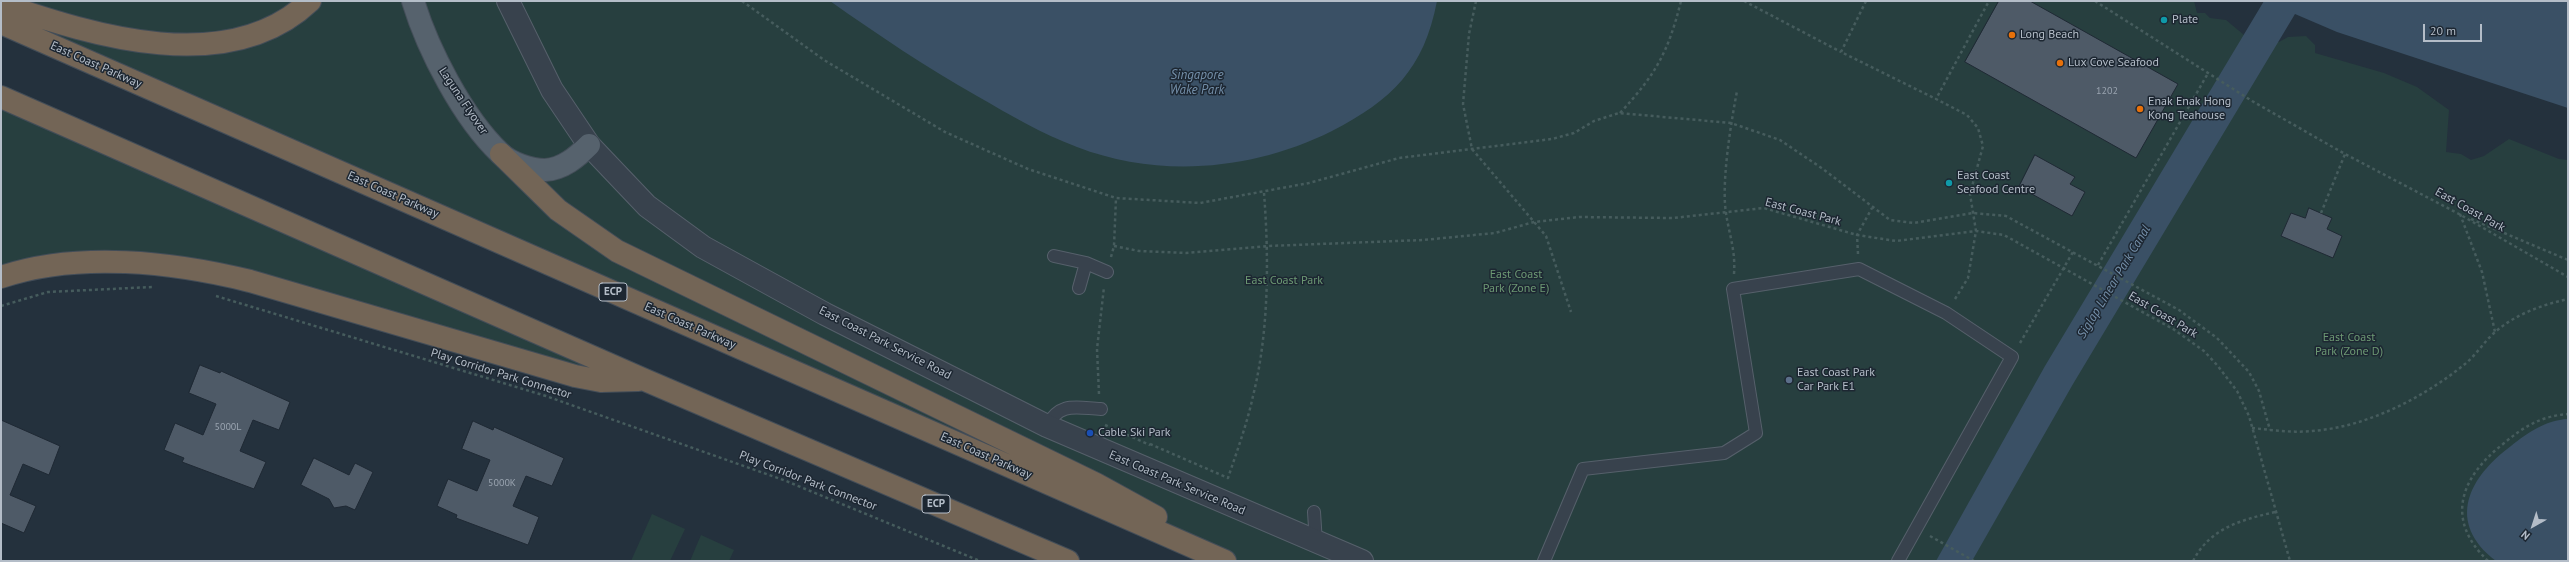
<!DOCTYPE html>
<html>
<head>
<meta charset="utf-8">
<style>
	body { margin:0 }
	#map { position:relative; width:2569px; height:562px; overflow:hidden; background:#24313d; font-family:"PT Sans",sans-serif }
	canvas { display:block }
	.frame { position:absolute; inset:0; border:2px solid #b4bdc8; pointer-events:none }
	.north { position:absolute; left:2513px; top:506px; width:40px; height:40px; -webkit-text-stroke:3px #1d2732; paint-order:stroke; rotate:219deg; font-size:11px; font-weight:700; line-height:16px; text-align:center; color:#b4bdc8 }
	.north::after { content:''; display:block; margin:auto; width:14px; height:18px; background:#b4bdc8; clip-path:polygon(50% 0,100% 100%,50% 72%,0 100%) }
	.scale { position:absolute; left:2423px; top:24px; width:59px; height:18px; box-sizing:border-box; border:2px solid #b4bdc8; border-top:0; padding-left:5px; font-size:12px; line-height:14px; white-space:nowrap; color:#b4bdc8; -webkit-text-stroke:3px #1d2732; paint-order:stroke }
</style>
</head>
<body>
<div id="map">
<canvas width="2569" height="562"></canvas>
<div class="frame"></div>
<div class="north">N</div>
<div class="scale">20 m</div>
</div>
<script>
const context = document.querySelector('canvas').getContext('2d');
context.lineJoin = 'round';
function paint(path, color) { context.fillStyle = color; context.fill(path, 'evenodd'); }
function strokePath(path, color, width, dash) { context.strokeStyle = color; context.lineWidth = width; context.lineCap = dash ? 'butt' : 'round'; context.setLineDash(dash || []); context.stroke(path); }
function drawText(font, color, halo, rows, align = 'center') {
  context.font = font + ' "PT Sans",sans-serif'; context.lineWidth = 3; context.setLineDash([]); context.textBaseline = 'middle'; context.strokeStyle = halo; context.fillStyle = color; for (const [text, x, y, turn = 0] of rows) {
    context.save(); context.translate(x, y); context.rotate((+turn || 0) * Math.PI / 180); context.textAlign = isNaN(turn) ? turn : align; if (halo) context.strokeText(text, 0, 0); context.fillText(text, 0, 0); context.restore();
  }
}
const green = new Path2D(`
	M1,1H2194L2197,13H2205L2210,18L2226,20L2244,35L2279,42L2288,37L2306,36L2315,45V53L2384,73L2417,87L2449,110L2446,152L2461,154L2471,160L2484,156L2509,139L2559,159L2568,160V561H1225L1,24Z
	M1,97L643,379L601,380L175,266L1,277Z
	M652,514L685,529L670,561H631Z
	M701,535L734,550L729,561H690Z`);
const water = new Path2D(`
	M830,1H1437C1424,69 1392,100 1332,131C1254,170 1160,179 1077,147C1042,134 1010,115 977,96C926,67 878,35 830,1Z
	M2264,1H2568V108L2337,32L2295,14L2073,384L1972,561H1936L2045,366Z
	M2568,419V561H2496C2445,522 2469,477 2511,446C2527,433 2546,420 2568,419Z`);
const building = new Path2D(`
	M1999,1H2030L2178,84L2136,158L1965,62Z
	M2035,155L2075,177L2070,184L2085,192L2072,216L2019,187Z
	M2309,208L2332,218L2327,229L2342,236L2333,258L2281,236L2291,213L2305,218Z
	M200,365L220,373L221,371L290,402L279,430L253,420L240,451L266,462L254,489L182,462L184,458L164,450L175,423L203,435L216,404L189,393Z
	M1,420L60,446L49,475L23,464L10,495L36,506L24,533L1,523Z
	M473,421L493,430L494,427L564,458L552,486L526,476L513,506L539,517L528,545L456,518L457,515L437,506L448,479L477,491L490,460L462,449Z
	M314,458L349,475L355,463L373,472L355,510L346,506L334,508L329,499L301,485Z`);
const path = new Path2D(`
	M742,1L824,60L945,132L1028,169L1116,198L1200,203L1309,183L1399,158L1552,139L1574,133L1594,121L1619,113L1731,123L1780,140L1823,169L1890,220L1914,223L1973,213L2006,216L2179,310L2217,338L2249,372L2259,391L2270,430
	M1476,1L1469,34L1463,104L1472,149L1546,236L1571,312
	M1744,1L1841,52
	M1866,1L1841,52L1936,99
	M2095,1L2252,101L2345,154L2459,214L2568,277
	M1620,113C1656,74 1668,53 1681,1
	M2321,213L2345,154
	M2460,214L2482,272L2495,332
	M2471,219L2568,260
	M1114,246L1139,251L1186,253L1268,246L1423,240L1495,233L1534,222L1579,217L1673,218L1764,208L1857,235L1896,241L1976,231L2004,235L2173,329L2204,351L2217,365L2237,391L2249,416L2290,561
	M1858,254L1857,235L1872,208
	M1111,257L1114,246L1116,198
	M2098,265L2207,75
	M1734,274C1736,247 1727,230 1725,204C1723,172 1731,123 1737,91
	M216,296L546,396L786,481L980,561
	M1955,299L1968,278L1976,231L1970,194L1983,146L1978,128L1967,115L1936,99L1989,1
	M1,306L48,292L152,287
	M2020,343L2073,252
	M1099,394L1097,349L1104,287
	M1105,425L1150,445
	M2252,428C2272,430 2292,433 2312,431C2367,427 2423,398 2465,364C2476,355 2484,342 2494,333C2515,314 2542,305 2568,299
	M1150,444L1228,478C1237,451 1247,424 1253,396C1269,332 1269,258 1264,193
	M1930,536L1974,561
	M2193,561C2210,528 2241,520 2275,512
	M2488,561C2444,519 2461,477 2503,444C2523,427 2541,416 2568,414`);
const service = new Path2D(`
	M1054,256L1086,263L1107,272
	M1079,288L1086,263
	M1047,426C1060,401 1077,408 1101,409
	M1314,512L1316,543
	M1544,561L1583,469L1724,453L1756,433L1733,289L1859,269L1946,313L2012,357L1898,561`);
const minor = new Path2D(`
	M508,1L552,90L589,145L647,206L703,247L825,314L1047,426L1362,561`);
const primary = new Path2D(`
	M413,1C428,50 463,118 500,153C510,163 531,170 545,170C563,169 577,157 589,145`);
const motorway = new Path2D(`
	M1,4C94,36 229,78 310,1
	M1,23L1225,561
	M1,97L645,380L1068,561
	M501,154L558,210L617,251L1096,484L1156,517
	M1,277C78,251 173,262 250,281L575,376L601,381L638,380`);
const markers = [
	[2164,20,4,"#0f9aa8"],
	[2012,35,4,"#e8710a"],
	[2060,63,4,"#e8710a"],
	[2140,109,4,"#e8710a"],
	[1949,183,4,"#0f9aa8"],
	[1789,380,4,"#5c6f8a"],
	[1090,433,4,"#1a4fb4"]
];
const numberNames = [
	["1202",2107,91],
	["5000L",228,427],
	["5000K",502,483]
];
const shields = [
	[613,292,28],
	[936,504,28]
];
const shieldNames = [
	["ECP",613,292],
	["ECP",936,504]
];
const poiNames = [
	["Plate",2172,20],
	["Long Beach",2020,35],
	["Lux Cove Seafood",2068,63],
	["Enak Enak Hong",2148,102],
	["Kong Teahouse",2148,116],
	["East Coast",1957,176],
	["Seafood Centre",1957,190],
	["East Coast Park",1797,373],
	["Car Park E1",1797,387],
	["Cable Ski Park",1098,433]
];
const streetNames = [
	["East Coast Parkway",96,65,24],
	["Laguna Flyover",463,101,56],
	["East Coast Parkway",393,195,24],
	["East Coast Park",2470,210,29],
	["East Coast Park",1803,212,15],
	["East Coast Park",2163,315,31],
	["East Coast Parkway",690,326,24],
	["East Coast Park Service Road",885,343,27],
	["Play Corridor Park Connector",501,374,17],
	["East Coast Parkway",986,456,24],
	["Play Corridor Park Connector",808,481,21],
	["East Coast Park Service Road",1177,483,23]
];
const parkNames = [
	["East Coast",1516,275],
	["Park (Zone E)",1516,289],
	["East Coast Park",1284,281],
	["East Coast",2349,338],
	["Park (Zone D)",2349,352]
];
const waterNames = [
	["Singapore",1197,75],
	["Wake Park",1197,90],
	["Siglap Linear Park Canal",2114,282,-59]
];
paint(green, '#273f3f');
paint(water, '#3a5065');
paint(building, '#4e5a67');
strokePath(building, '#1f2934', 1);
strokePath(service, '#56606b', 14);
strokePath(minor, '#56606b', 24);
strokePath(primary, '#444e59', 24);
strokePath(motorway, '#434d58', 24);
strokePath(path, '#465c5d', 2.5, [3, 3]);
strokePath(service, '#38424d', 12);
strokePath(minor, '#38424d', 22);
strokePath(primary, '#56626d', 22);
strokePath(motorway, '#736556', 22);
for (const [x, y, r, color] of markers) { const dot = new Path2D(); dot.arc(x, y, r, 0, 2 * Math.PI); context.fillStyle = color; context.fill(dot); strokePath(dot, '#1d2732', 1.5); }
drawText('10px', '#9aa4b0', null, numberNames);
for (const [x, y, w] of shields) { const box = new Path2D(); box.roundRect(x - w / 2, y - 9, w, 18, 3); context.fillStyle = '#1d2732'; context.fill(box); strokePath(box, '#b4bdc8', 1); }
drawText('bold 11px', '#b4bdc8', null, shieldNames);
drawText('12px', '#b4bdc8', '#1d2732', poiNames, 'left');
drawText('12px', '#b4bdc8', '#1d2732', streetNames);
drawText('12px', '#6c9873', '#1d2732', parkNames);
drawText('italic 13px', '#7590aa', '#1d2732', waterNames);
</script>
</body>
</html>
